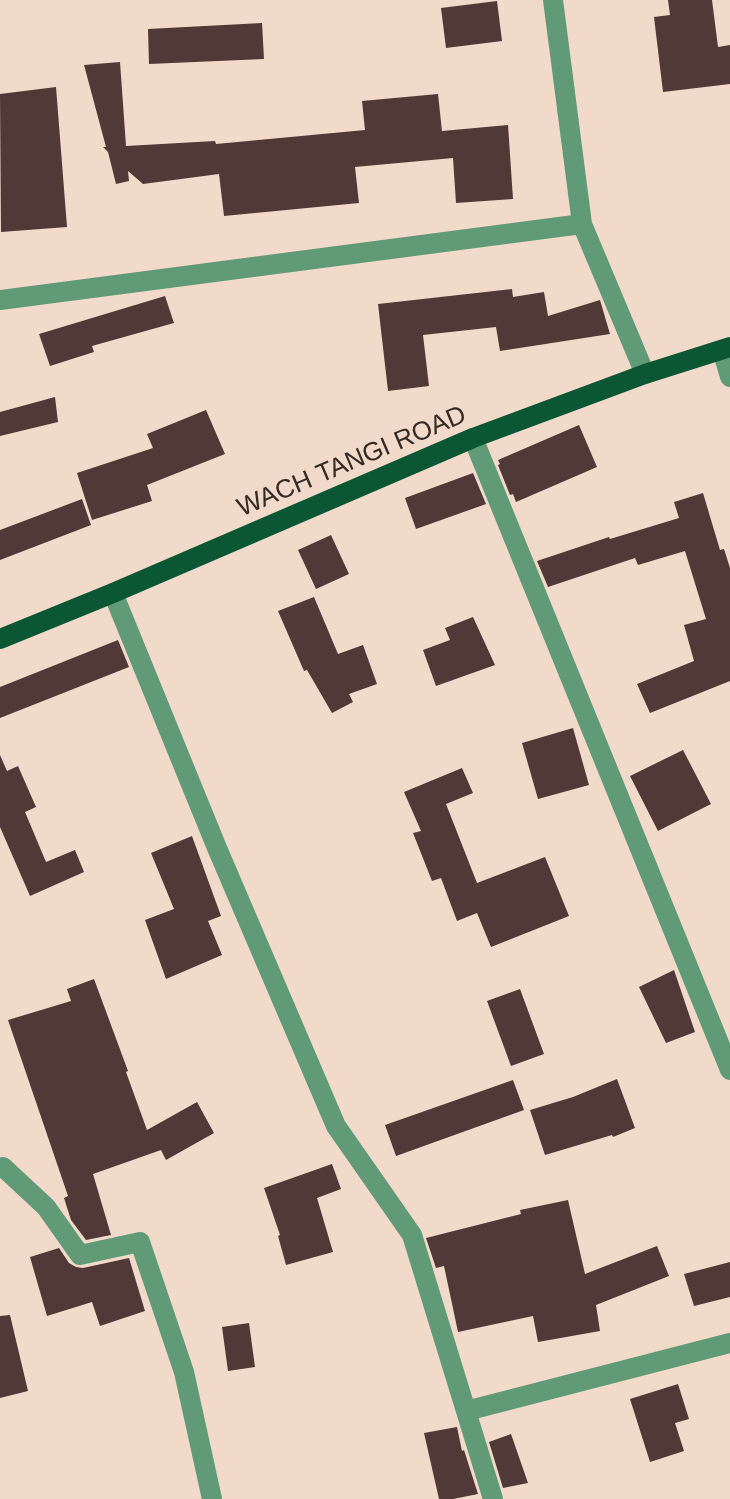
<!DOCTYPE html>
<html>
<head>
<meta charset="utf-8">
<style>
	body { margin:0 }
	canvas { display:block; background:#f2daca }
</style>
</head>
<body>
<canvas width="730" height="1499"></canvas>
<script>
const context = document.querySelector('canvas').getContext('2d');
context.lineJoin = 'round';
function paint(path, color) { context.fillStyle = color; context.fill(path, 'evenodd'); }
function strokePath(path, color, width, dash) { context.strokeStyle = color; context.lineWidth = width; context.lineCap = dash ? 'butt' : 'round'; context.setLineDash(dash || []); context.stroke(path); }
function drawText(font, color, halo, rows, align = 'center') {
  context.font = font + ' Helvetica,sans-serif'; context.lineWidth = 8; context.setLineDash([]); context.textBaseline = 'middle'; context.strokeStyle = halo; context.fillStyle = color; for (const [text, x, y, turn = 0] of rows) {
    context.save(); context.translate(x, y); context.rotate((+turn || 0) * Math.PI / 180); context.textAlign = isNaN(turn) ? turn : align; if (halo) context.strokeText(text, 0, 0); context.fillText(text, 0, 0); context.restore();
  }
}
const building = new Path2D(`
	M668,0H712L718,47L730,45V84L663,92L654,17L670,15Z
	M497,1L502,41L446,48L441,8Z
	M262,23L264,59L149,64L148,29Z
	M120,62L126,146L215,141L216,144L365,130L362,101L438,94L442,131L508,125L513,199L456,203L453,158L355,167L359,203L224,216L219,174L143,184L128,171L129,181L116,184L108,152L103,147H106L84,65Z
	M56,87L67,227L1,232L0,94Z
	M512,289L513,297L544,292L548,316L600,300L610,334L500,351L496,327L423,335L429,386L388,391L378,304Z
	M165,296L174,323L92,346L94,352L50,366L39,334Z
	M55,397L58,422L0,436V412Z
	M206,410L225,454L147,485L152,501L92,520L77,473L153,448L147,434Z
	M579,425L597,467L516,502L513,494L510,495L498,465L500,464L498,460Z
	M473,473L486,504L416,529L405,498Z
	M703,493L720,550L724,549L730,568V681L650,713L637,684L694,661L684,625L706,619L685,551L638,565L635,558L548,587L537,561L609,537L610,539L679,518L674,502Z
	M82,499L91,525L0,560V530Z
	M331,535L349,574L316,589L298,550Z
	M314,597L338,654L363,645L377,684L349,694L353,702L332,713L307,670L304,671L278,611Z
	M473,617L495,665L436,686L423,650L450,640L445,628Z
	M118,640L129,667L0,718V687Z
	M573,728L589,785L538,799L522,743Z
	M683,750L711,804L658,831L630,776Z
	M0,755L7,771L18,766L36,807L25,812L46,862L75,850L84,872L30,896L0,827Z
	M462,768L473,793L446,804L477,883L545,857L569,916L491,947L477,913L457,921L441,878L432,881L413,833L421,831L404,792Z
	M192,836L221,916L208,921L222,955L166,979L145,920L174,909L151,853Z
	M674,970L695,1032L666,1043L639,987Z
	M94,979L128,1071L126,1072L147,1130L197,1102L214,1133L166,1160L161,1150L93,1174L111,1235L86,1240L71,1220L64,1198L68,1196L8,1020L71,1001L67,989Z
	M520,989L544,1054L511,1066L487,1001Z
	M617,1079L635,1128L613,1137L612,1135L545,1155L530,1110L573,1097Z
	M513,1080L524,1110L396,1156L385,1125Z
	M332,1164L341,1189L317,1198L333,1252L286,1265L278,1236L280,1235L264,1188Z
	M568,1200L585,1274L657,1246L669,1276L596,1305L600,1331L538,1342L533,1316L458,1332L444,1266L436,1268L426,1238L521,1214L520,1210Z
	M59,1248L69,1263L76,1267L83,1268L129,1258L145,1311L100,1326L92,1302L47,1316L30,1257Z
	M730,1262V1297L694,1306L684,1274Z
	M10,1315L28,1391L0,1398V1316Z
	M249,1323L255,1367L228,1371L222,1327Z
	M678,1384L689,1419L675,1423L684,1451L650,1462L630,1399Z
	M457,1427L462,1451L464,1450L478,1494L453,1499H439L424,1433Z
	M511,1434L528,1483L503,1488L489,1442Z`);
const minor = new Path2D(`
	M553,0L582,224L645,374
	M0,300L582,224
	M722,350L730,377
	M473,438L730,1070
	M113,593L217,848L336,1126L412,1235L466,1411
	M0,1168L3,1167L46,1207L80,1255L140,1242L184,1372L212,1499
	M493,1499L466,1411L730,1343`);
const major = new Path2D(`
	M0,639L113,593L473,438L645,374L730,347`);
const streetNames = [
	["WACH TANGI ROAD",352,462,-23]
];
paint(building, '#513937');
strokePath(minor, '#619a77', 20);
strokePath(major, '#0b5633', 20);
drawText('26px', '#342b25', '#f2daca', streetNames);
</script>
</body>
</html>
